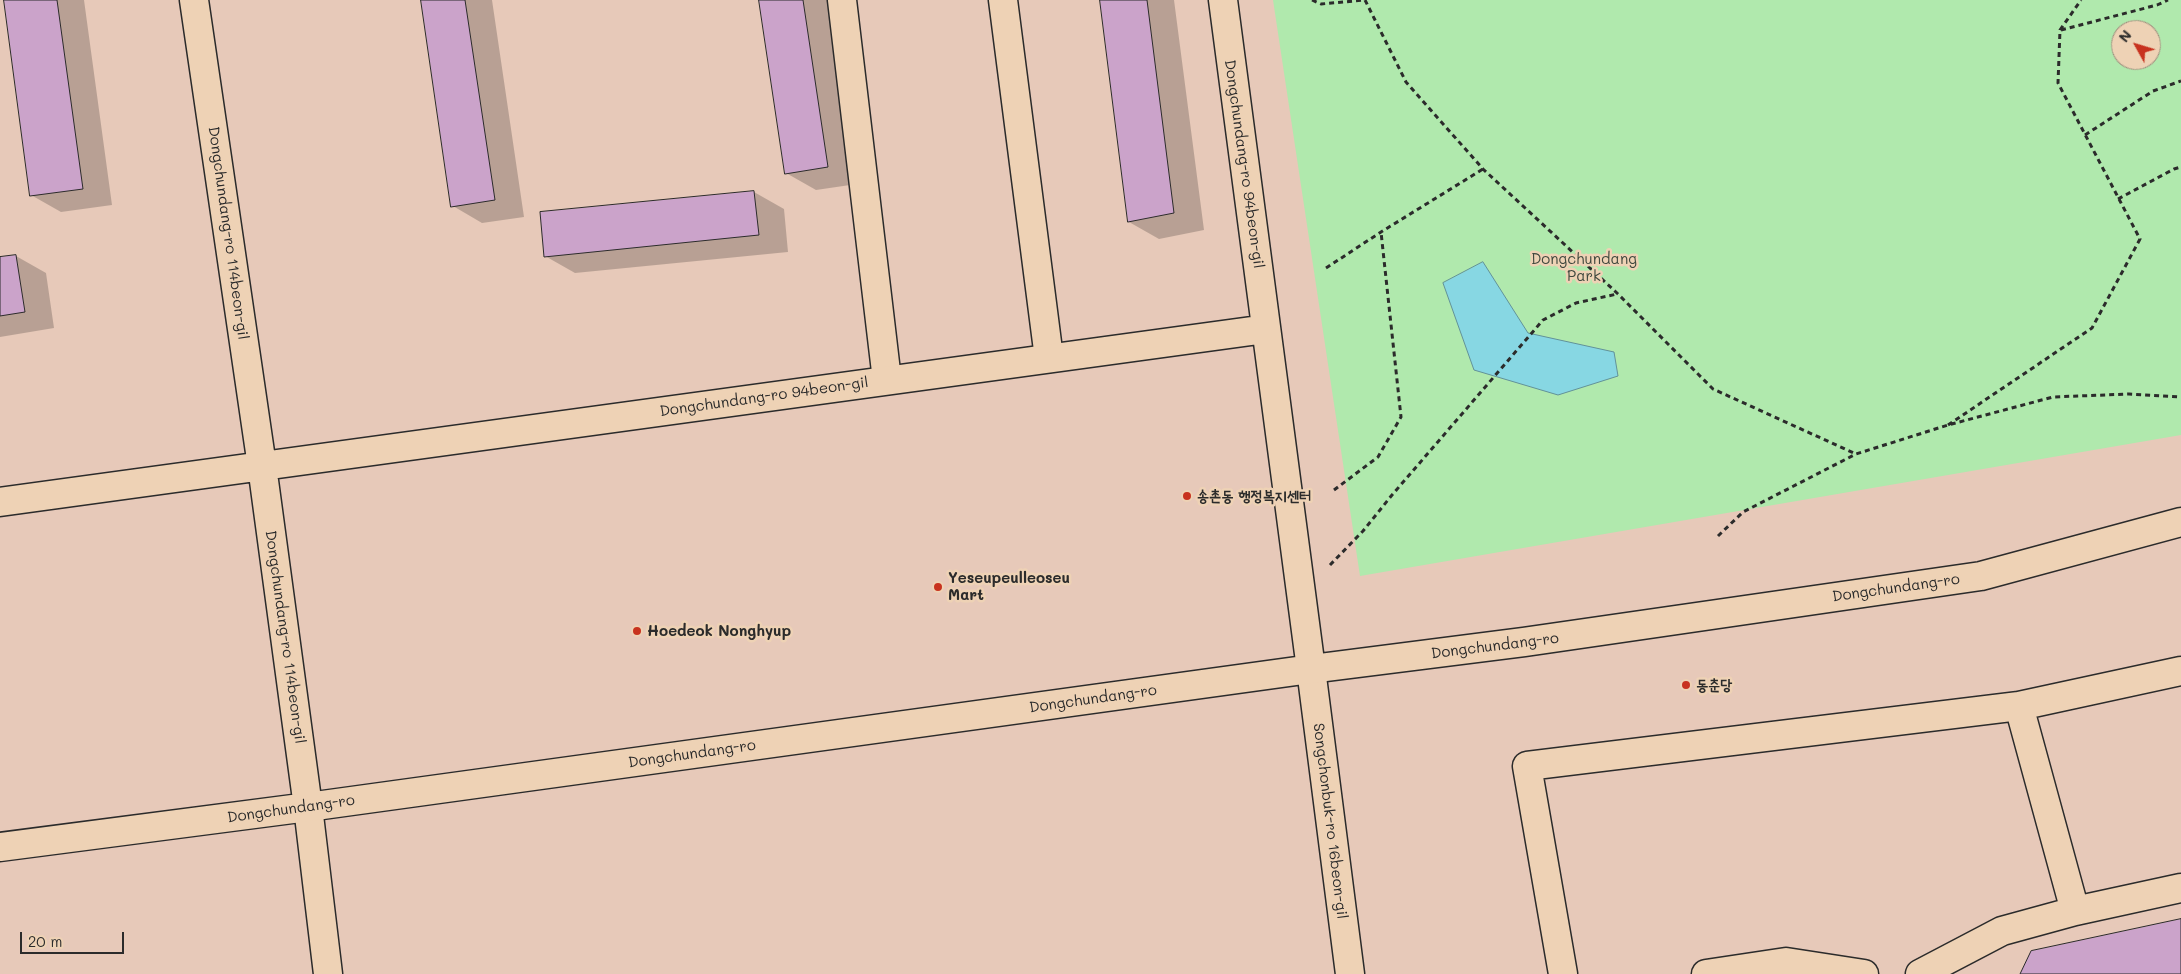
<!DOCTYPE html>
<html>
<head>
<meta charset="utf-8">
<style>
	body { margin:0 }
	#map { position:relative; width:2181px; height:974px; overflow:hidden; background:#e7c9b9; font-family:Mali,sans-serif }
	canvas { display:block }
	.north { position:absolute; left:2111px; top:20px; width:50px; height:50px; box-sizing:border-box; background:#eed2b5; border:1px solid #a08f7e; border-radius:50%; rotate:309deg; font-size:14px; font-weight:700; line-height:20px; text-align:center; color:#2b2b2b }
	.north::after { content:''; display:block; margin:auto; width:18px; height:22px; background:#c8321e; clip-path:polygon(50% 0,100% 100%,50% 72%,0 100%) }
	.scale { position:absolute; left:20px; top:932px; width:104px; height:22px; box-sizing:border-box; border:2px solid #2b2b2b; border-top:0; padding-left:6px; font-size:15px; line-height:18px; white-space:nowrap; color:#2b2b2b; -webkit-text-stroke:4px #eed2b5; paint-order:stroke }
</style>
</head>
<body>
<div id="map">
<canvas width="2181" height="974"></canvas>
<div class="north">N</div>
<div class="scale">20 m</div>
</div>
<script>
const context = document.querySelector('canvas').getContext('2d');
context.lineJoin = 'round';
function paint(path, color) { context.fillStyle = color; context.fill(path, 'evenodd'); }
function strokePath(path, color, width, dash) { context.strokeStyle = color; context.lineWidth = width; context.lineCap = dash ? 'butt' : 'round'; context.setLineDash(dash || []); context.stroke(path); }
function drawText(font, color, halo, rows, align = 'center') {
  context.font = font + ' Mali,"Poor Story",sans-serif'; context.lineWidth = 5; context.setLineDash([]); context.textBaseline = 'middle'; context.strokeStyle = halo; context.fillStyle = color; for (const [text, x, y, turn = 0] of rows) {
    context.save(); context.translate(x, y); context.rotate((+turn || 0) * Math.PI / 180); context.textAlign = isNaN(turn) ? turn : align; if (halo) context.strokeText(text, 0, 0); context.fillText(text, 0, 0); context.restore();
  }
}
const green = new Path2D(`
	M1273,0H2181V435L1360,576ZM2121,30H2151V60H2121Z`);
const water = new Path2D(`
	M1483,262L1528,333L1614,352L1618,376L1558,395L1474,370L1443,283Z`);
const shadow = new Path2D(`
	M5,0H84L112,205L61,212L31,195Z
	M422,0H492L524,217L482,223L453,206Z
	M761,0H830L857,184L816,190L786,173Z
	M1101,0H1174L1204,230L1159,239L1129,222Z
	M754,192L784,209L788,252L575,273L545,256L541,213Z
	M16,256L46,273L54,328L0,337V258Z`);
const building = new Path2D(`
	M4,0H57L83,189L30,196Z
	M421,0H465L495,200L451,207Z
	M759,0H803L828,167L785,174Z
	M1100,0H1147L1174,213L1128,222Z
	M754,191L759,235L544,257L540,212Z
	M16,255L25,312L0,316V257Z
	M2181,919V974H2020L2031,951Z`);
const path = new Path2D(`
	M1312,0L1321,4L1365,0L1406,82L1483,169L1618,294L1713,389L1856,454
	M2061,30L2157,5L2168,0
	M2085,135L2153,91L2181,81
	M2118,199L2174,169L2181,167
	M1326,268L1381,232L1483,169
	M1948,425L2092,328L2140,239L2058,83L2060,30L2081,0
	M1334,490L1378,457L1401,417L1381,232
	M1718,536L1743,512L1856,454L1948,425L2053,397L2129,394L2181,397
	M1330,565L1363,531L1392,495L1543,320L1576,303L1617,294`);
const minor = new Path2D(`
	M842,0L887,380
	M1003,0L1049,358
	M2019,706L2075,911
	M1563,974L1527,766L2019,706L2181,671
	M1706,974L1786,962L1864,974
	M1920,974L2002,931L2075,911L2181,888`);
const tertiary = new Path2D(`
	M1311,669L1350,974
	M308,807L328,974`);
const secondary = new Path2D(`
	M194,0L262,466L308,807
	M1223,0L1311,669
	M0,502L1266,329
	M0,847L308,807L1311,669L1524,642L1981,576L2181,522`);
const markers = [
	[1187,496,5,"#c8321e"],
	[938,587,5,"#c8321e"],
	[637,631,5,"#c8321e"],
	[1686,685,5,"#c8321e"]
];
const streetNames = [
	["Dongchundang-ro 94beon-gil",1244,164,82],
	["Dongchundang-ro 114beon-gil",228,233,82],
	["Dongchundang-ro 94beon-gil",764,397,-8],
	["Dongchundang-ro",1896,588,-8],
	["Dongchundang-ro 114beon-gil",285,637,82],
	["Dongchundang-ro",1495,646,-7],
	["Dongchundang-ro",1093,699,-8],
	["Dongchundang-ro",692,754,-8],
	["Dongchundang-ro",291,809,-8],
	["Songchonbuk-ro 16beon-gil",1330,821,83]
];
const parkNames = [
	["Dongchundang",1584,259],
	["Park",1584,276]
];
const poiNames = [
	["송촌동 행정복지센터",1197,496],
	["Yeseupeulleoseu",948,578],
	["Mart",948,595],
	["Hoedeok Nonghyup",647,631],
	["동춘당",1696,685]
];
paint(green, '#b0e9ad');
paint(water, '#87d7e3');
strokePath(water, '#629299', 1);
paint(shadow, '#0003');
paint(building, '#cba3ca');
strokePath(building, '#2b2b2b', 1);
strokePath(minor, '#2b2b2b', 31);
strokePath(tertiary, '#2b2b2b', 31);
strokePath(secondary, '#2b2b2b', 31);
strokePath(path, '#2b2b2b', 3, [5, 4]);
strokePath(minor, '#eed2b5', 28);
strokePath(tertiary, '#eed2b5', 28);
strokePath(secondary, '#eed2b5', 28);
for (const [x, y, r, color] of markers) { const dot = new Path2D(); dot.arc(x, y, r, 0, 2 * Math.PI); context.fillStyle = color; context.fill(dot); strokePath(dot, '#eed2b5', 2); }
drawText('15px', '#2b2b2b', '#eed2b5', streetNames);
drawText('15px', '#3f483e', '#eed2b5', parkNames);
drawText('bold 15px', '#2b2b2b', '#eed2b5', poiNames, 'left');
</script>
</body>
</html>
